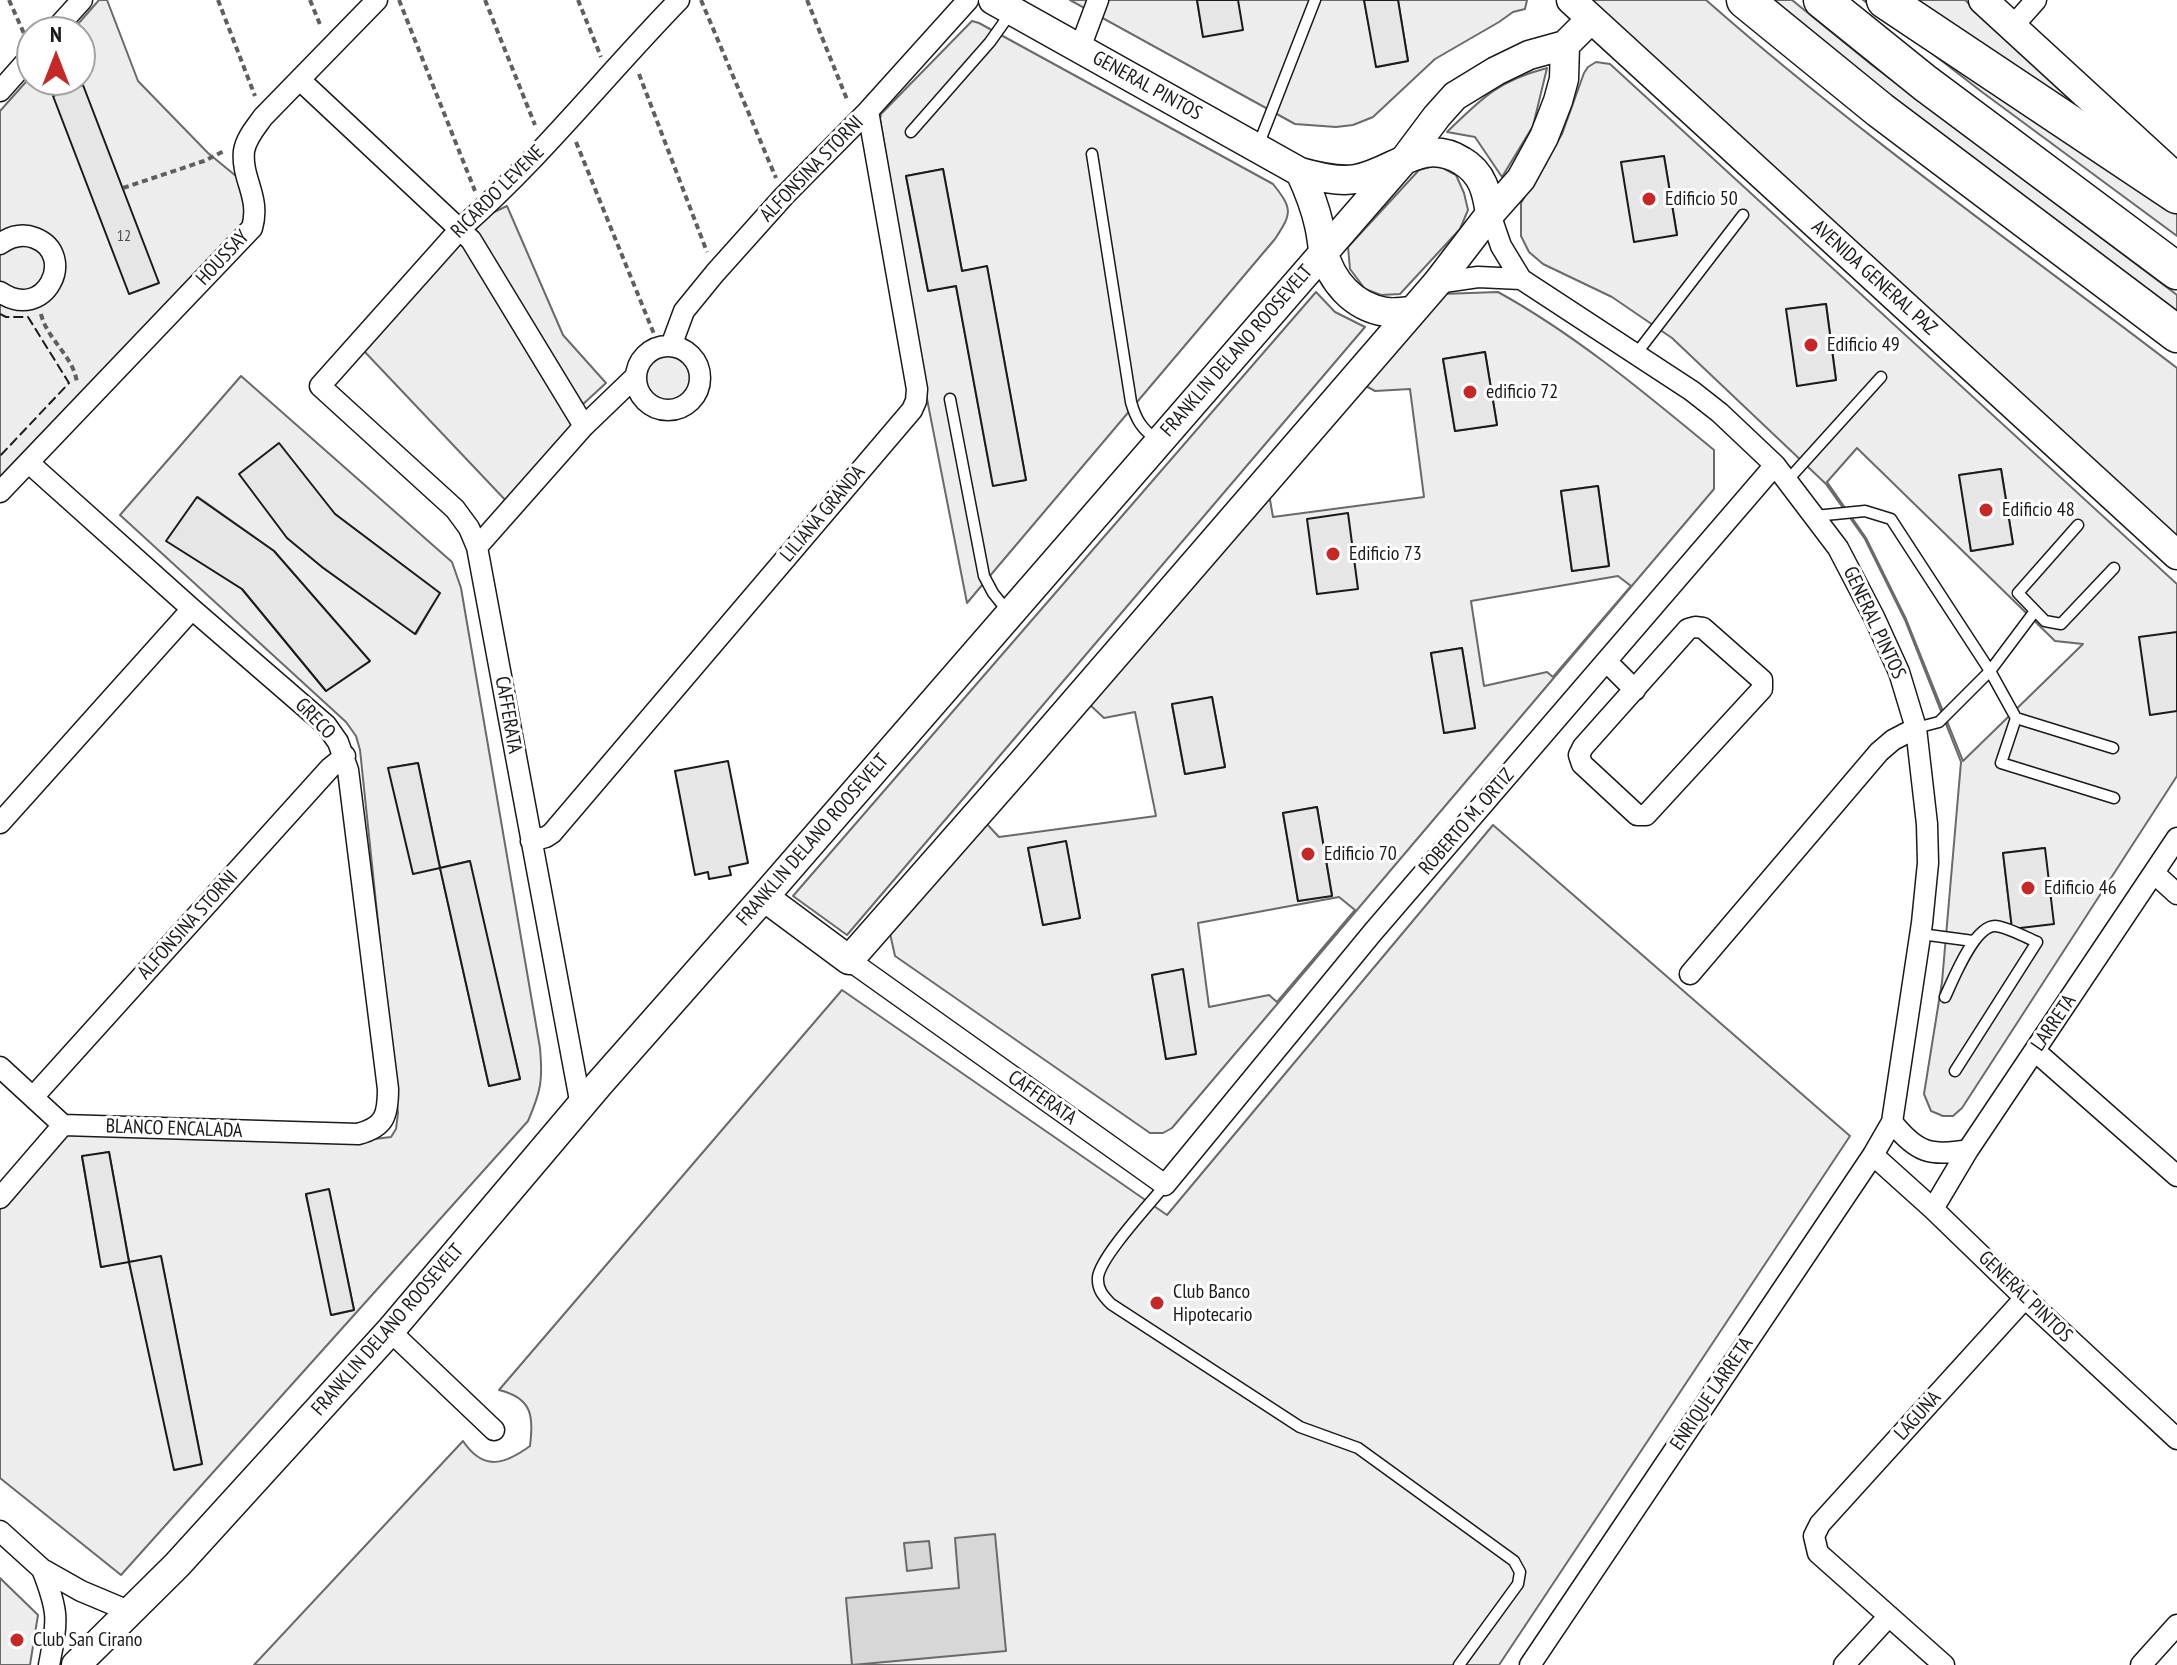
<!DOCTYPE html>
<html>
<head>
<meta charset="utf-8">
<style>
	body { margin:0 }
	#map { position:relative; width:2177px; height:1665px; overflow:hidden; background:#fff; font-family:"PT Sans Narrow",sans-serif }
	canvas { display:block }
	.north { position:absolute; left:16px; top:16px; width:80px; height:80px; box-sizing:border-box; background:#fff; border:2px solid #a3a3a3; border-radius:50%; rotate:0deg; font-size:22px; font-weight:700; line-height:32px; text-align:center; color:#1a1a1a }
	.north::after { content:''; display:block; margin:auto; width:28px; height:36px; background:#c62828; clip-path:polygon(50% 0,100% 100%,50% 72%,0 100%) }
</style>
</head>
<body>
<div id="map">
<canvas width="2177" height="1665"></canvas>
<div class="north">N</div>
</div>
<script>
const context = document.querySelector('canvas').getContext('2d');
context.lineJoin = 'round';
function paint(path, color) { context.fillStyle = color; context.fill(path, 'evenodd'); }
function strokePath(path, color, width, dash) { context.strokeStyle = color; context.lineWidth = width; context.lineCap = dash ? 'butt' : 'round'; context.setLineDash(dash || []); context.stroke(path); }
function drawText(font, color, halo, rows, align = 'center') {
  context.font = font + ' "PT Sans Narrow",sans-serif'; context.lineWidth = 6; context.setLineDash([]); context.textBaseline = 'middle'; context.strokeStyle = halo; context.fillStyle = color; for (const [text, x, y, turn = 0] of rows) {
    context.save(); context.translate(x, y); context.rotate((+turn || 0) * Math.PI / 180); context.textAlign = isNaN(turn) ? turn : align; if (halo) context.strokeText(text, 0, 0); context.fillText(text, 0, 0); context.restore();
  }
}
const green = new Path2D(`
	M99,0H107L138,81L208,153L236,176L245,193L248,214L242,229L0,477V111L32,75V80H80V32H71Z
	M1070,0H1197L1203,36L1238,0H1364L1377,67L1408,61L1398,0H1527L1525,9L1513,12L1499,22L1435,59L1373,117L1353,125L1336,127L1295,124Z
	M1589,0H1706C1856,132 2019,247 2177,368V537Z
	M1771,0H1792L1872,65L2177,295V312L1865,76Z
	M1863,0H1870L2177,205V236L1982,92Z
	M1905,0H1965L2115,137Z
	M972,21L979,23L1273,184C1293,209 1292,213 1275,239L967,603L927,399L880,119L881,114ZM943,169L962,271L987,267L1026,480L993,485L956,286L928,291L906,176Z
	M1596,62L1610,64L2177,584V776L1962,1108L1953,1116H1943L1931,1111L1924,1094L1942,982L1961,762L1905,620L1865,539L1826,484L1672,338L1612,297L1543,264L1529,252L1521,236V203L1562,134L1584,73L1588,67ZM1664,156V157L1677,235L1622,163ZM1826,304L1836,380L1797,385L1787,309ZM1857,448L2055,641L2083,644L1963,761L1906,619L1866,538L1827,482ZM2001,469L2013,544L1971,551L1960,475ZM2044,848L2012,928L2003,853Z
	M1547,68L1533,126L1502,177L1475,137L1447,132C1483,97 1498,81 1547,68Z
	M1437,165L1456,175L1464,193L1468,210L1460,229L1400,294L1381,295L1365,289L1350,269L1348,247L1419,170Z
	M507,206L563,335L606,383L581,406L474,232L479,219Z
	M459,240L466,241L575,422L509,504L364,351Z
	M1316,292L1335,312L1365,327L847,935L793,896Z
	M1498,292C1576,335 1646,394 1714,450V489L1172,1128L1163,1133H1150L895,956L889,929L1442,294ZM1485,352L1497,425L1455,431L1443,359ZM1364,385L1375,391L1410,389L1424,497L1273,517L1269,494ZM1598,486L1609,566L1572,571L1561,491ZM1618,576L1631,586L1553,677L1547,672L1484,686L1471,601ZM1462,648L1475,728L1445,733L1431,653ZM1212,697L1225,767L1185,774L1172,705ZM1088,703L1104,718L1135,712L1156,816L999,837L985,822ZM1317,807L1332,895L1298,901L1283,813ZM1066,842L1080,918L1043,925L1028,848ZM1339,897L1355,910L1277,1002L1269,995L1209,1007L1198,923ZM1182,970L1196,1054L1166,1059L1152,975Z
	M642 378a26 26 0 1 1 52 0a26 26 0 1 1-52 0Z
	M241,376L452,562L461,588L540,1048C543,1080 541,1091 528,1121L121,1575L0,1478V1203L66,1131L366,1140L391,1137L396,1129L398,1113L360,750L356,736L346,722L120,515ZM198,497L274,551L369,662L326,691L242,589L167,541ZM335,514L439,593L416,634L322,567ZM418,763L440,868L389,768ZM469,861L520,1079L489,1086L440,868ZM109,1152L129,1261L101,1267L82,1157ZM329,1190L354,1310L332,1315L306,1195ZM161,1257L202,1464L175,1470L129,1262Z
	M1493,825L1850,1136L1499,1665H254L463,1441C483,1471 504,1465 530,1446C534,1416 532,1398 499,1390L842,990L1167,1215Z
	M0,1578L38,1615L30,1665H0Z`);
const water = new Path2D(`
	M995,1534L1006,1651L852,1665L846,1598L959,1588L955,1538Z
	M929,1541L932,1568L907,1571L904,1543Z`);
const building = new Path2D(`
	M1197,0H1238L1243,30L1203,37Z
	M1364,0H1398L1408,61L1376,67Z
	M83,85L159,283L129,294L53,96Z
	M1664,156L1677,235L1634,242L1621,162Z
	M943,169L962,271L987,266L1026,480L993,486L956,286L928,291L906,176Z
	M1826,304L1836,380L1797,386L1786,309Z
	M1485,352L1497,425L1455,431L1443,359Z
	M279,443L335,514L440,593L415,634L322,567L287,538L239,474Z
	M2001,469L2013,544L1971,551L1959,475Z
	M1598,486L1609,566L1572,571L1561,491Z
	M197,497L274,551L370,661L326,691L242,589L166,541Z
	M1348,513L1358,589L1317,594L1307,519Z
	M2177,632V711L2150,715L2139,637Z
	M1462,648L1475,728L1444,733L1431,653Z
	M1212,697L1225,767L1185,774L1172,704Z
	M728,761L748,863L729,867L731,875L709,879L708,872L695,875L675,771Z
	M418,763L440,868L413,874L388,768Z
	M1317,807L1332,896L1298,901L1283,813Z
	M1066,841L1080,918L1043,925L1028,848Z
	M2045,848L2054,924L2012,929L2003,853Z
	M470,861L520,1079L489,1086L440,868Z
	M1183,969L1196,1054L1166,1059L1152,975Z
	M109,1152L129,1262L101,1267L82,1156Z
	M329,1189L354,1310L331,1315L306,1194Z
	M161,1256L202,1464L174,1470L129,1262Z`);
const path = new Path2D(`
	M9,0L26,38
	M218,0L255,96
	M310,0L321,27
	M399,0L475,191
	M485,0L535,125
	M578,0L601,57
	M701,0L776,178
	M807,0L848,102
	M639,74L707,252
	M576,142L654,334
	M123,188L204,161L224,151
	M41,314C47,340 75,357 77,384`);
const lane = new Path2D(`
	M911,132L990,42L1012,11
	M1258,146L1315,0
	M1092,154L1131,402C1136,420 1142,429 1157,440
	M1636,354L1743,215
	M950,399L984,576L993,593L1009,613
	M1787,481L1881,377
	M1815,516L1865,511L1891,519L1990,671L1939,722L1916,728
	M2078,525L2018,593L2045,621L2061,624L2114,568
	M2035,611L1990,671L2016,718L2113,748
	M2016,718L2001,763L2114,798
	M1921,934L1973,941
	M1945,997C1953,980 1974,926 1995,926C2005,926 2027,938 2037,942L1955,1071
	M1165,1185C1150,1204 1101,1256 1098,1277C1097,1289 1103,1296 1111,1304L1300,1427L1358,1448L1514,1561L1520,1572L1518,1584L1459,1665`);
const street = new Path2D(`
	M2012,27L2036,0
	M53,32L82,0
	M1080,48L1098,0
	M300,80L471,240L584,426
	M0,91L32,55
	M1490,214L1501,246L1521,279L1692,391L1720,413L1775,465L1838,548L1874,617L1899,672L1916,728L1927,824L1928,863L1922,923L1892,1122L1873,1155L1530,1665
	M0,244C11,236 22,233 35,238C78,255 45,323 0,292
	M1437,283L1478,277L1521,279
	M671,346L684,311L715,273L784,196L868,111L968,0
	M636 378a32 32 0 1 1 64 0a32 32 0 1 1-64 0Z
	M0,492L252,228C261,197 241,179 244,151C246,138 256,127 263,117L377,0
	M477,547L584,426L636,376
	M1695,627L1703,628L1762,680V689L1646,815H1637L1582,764L1579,755L1583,747L1688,629Z
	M1607,662L1635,690
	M0,823L192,609
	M531,841L546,837L552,833L912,410L916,401L917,389L868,111
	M2155,874L2177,894
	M849,960L1165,1185L1373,932L1775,465
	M1690,974L1879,752L1893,740L1916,728
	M2035,1051L2177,1176
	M0,1067L63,1125L358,1134C385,1127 388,1115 388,1089L348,770L338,742L326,725L192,609L29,463
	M34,1096L330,768L345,756
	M581,1106L477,547L469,528L455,509L320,386L461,228C540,159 606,75 679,0
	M1892,1122C1916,1152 1930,1157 1968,1150
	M1873,1155L1933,1209L2025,1298L2177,1439
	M0,1198L63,1125
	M1933,1209L1968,1150L2177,838
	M390,1331L494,1430
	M0,1531L42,1569L81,1591L131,1612
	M42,1569C59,1612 58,1620 49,1665
	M1844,1665L1889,1616
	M1944,1665L1818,1553L1814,1536L1820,1524L2025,1298
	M2141,1665L2177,1625`);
const secondary = new Path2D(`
	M993,0L1300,172C1318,177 1338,182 1356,179C1395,172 1422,136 1462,161C1483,173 1487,193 1490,214
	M1571,0L2177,555
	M1983,0L2177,178
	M1300,172C1308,189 1315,207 1319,225C1321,233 1322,242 1323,250C1331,281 1353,307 1386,312C1394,313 1403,312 1411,311
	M764,897L849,960L1023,762L1437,283L1490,214L1521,179L1544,137L1558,101L1564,79L1565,45
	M76,1665L177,1565L390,1331L599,1084L764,897L1404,160L1437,116L1455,96L1496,71L1529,55L1565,45L1591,19`);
const highway = new Path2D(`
	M1745,0L1880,110L2177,334
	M1822,0L1925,83L2177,271
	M1885,0L2177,195`);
const fence = new Path2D(`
	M0,314L6,317H28L69,383L0,456`);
const markers = [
	[1649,199,8,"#c62828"],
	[1811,345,8,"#c62828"],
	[1470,392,8,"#c62828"],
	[1986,510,8,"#c62828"],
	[1333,554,8,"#c62828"],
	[1308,854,8,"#c62828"],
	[2028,888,8,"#c62828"],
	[1157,1303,8,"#c62828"],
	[17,1640,8,"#c62828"]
];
const numberNames = [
	["12",124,236]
];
const streetNames = [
	["GENERAL PINTOS",1147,86,29],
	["ALFONSINA STORNI",812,169,-46],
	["RICARDO LEVENE",498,192,-45],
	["HOUSSAY",223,258,-47],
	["AVENIDA GENERAL PAZ",1874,278,42],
	["FRANKLIN DELANO ROOSEVELT",1237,351,-49],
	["LILIANA GRANDA",823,514,-50],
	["GENERAL PINTOS",1874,623,65],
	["CAFFERATA",508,715,80],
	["GRECO",315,719,46],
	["ROBERTO M. ORTIZ",1467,822,-49],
	["FRANKLIN DELANO ROOSEVELT",813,840,-49],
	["ALFONSINA STORNI",188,925,-48],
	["LARRETA",2054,1023,-56],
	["CAFFERATA",1042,1098,35],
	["BLANCO ENCALADA",174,1129,2],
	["GENERAL PINTOS",2025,1297,44],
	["FRANKLIN DELANO ROOSEVELT",388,1330,-49],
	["ENRIQUE LARRETA",1712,1394,-56],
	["LAGUNA",1918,1416,-48]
];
const poiNames = [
	["Edificio 50",1665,199],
	["Edificio 49",1827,345],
	["edificio 72",1486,392],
	["Edificio 48",2002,510],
	["Edificio 73",1349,554],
	["Edificio 70",1324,854],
	["Edificio 46",2044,888],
	["Club Banco",1173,1292],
	["Hipotecario",1173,1315],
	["Club San Cirano",33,1640]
];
paint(green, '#ededed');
strokePath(green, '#6a6a6a', 2);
paint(water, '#d7d7d7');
strokePath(water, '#6a6a6a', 2);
paint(building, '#e6e6e6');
strokePath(building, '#1a1a1a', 2);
strokePath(lane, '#1a1a1a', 13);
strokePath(street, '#1a1a1a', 23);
strokePath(secondary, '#1a1a1a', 31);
strokePath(highway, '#1a1a1a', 39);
strokePath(path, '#5f5f5f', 4, [6, 4]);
strokePath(lane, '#fff', 10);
strokePath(street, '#fff', 20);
strokePath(secondary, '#fff', 28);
strokePath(highway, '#fff', 36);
strokePath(fence, '#1a1a1a', 2, [10, 4]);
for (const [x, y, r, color] of markers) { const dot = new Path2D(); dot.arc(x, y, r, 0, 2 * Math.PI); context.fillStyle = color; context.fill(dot); strokePath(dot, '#fff', 3); }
drawText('16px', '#4d4d4d', null, numberNames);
drawText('20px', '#1a1a1a', '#fff', streetNames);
drawText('20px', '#1a1a1a', '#fff', poiNames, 'left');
</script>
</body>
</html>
